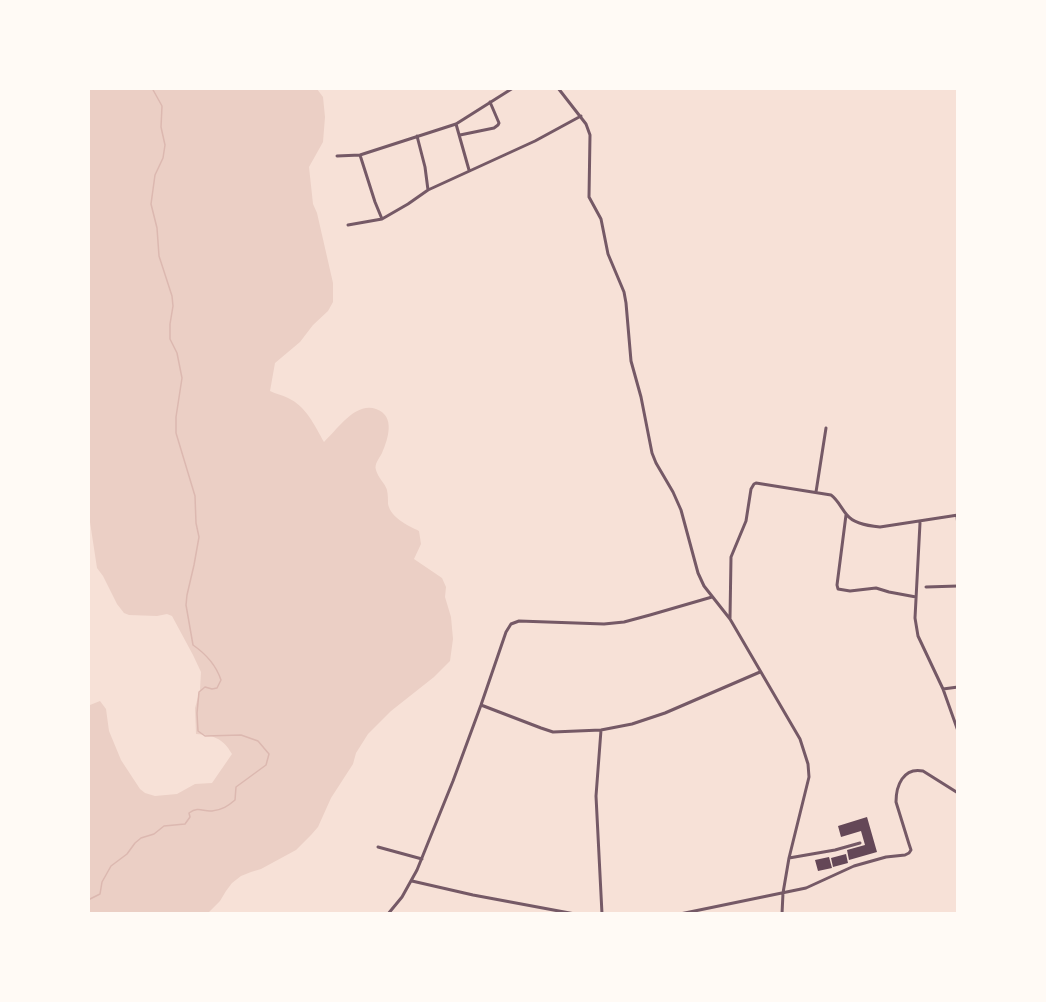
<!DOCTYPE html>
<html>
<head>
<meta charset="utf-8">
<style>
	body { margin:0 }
	#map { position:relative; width:1046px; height:1002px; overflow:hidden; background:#f7e1d7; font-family:"Asap Condensed",sans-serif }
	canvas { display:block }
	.frame { position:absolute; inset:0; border:90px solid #fffaf5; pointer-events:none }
</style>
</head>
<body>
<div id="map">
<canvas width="1046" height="1002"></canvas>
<div class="frame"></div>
</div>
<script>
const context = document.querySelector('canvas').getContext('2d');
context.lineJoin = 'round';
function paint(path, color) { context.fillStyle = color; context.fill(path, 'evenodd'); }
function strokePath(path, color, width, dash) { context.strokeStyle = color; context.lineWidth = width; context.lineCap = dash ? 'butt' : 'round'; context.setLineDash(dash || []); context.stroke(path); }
const green = new Path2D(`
	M317,89L323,97L325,117L323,142L309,167L313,204L317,213L333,283V302L328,311L313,325L300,342L275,363L270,391C276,394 282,395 288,398C306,406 315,426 324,442C338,429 355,402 376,409C396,416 388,439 382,453C379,459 374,464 376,470C378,478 385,483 387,490C388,495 388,500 388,504C391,518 407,525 419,531L421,544L414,559L442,578L446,587L445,597L451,617L453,639L450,661L434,677L391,711L368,734L356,753L353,764L331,798L318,827L311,835L296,850L261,869L251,872L241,876L232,883L226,891L220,901L208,913H89L88,712L90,705L100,701L106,709L109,731L121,760L140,789L145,793L155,796L177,794L195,784L212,783L232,754C223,738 213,735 196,734L195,708L200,690L201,672L193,655L172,616L167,614L157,616L129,615L124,613L117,604L103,576L97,568L88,509L89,89Z`);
const stream = new Path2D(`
	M88,900L100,894L102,882L111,866L127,854L135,843L141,838L154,834L164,826L185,824L190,817L189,813C199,806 203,812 212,811C222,810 228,806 235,800L236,787L266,765L269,754L258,741L241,735L205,736L198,731L197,713L199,692L205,687L212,689L217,688L221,680C216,665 206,654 193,645L186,605L187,595L194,565L199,537L196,523L195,496L176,433V417L182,378L177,353L170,339V324L173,306L172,296L159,256L157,228L151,204L155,175L163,158L165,145L161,127L162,106L152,88`);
const building = new Path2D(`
	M867,817L877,852L849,860L847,850L865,845L861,831L841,837L838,826Z
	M846,854L848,863L833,867L831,858Z
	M829,857L832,868L818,871L815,860Z`);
const minor = new Path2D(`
	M558,88L586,124L590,135L589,197L601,219L608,254L624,292L626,303L631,361L641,397L652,453L656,463L673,492L681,510L698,573L704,586L730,619L800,739L808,764L809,777L789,858L783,893L782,914
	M456,124L469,170
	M460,135L494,128L498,125L499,123L490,102
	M417,136L425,167L428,190
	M360,155L375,202L382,219L408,204L428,190L535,141L581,116
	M337,156L360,155L456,124L513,88
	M348,225L382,219
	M816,492L826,428
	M846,515L837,585L838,589L850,591L876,588L889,592L916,597
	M957,516L958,526
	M920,523L915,618L918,636L943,689L958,731
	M926,587L958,586
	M730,618L731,557L746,521L751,489L754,484L756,483L831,495C838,500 841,508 847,515C854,524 869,526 880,527L958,515
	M943,689L958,687
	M481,705L541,728L553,732L601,730L632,724L665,713L760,672
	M601,730L596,796L602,914
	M378,847L422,859
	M789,858L835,850L860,843
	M412,881L473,895L575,914
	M388,914L402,897L417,870L453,781L481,705L506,632L511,624L519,621L604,624L624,622L650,615L712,597
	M680,914L806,888L854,866L886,857L905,855L909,853L911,850L909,844L896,802C896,786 903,767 923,771L958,793`);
paint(green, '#ebcfc5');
strokePath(stream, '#dcb8b0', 1.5);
paint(building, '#644757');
strokePath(minor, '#755966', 3);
</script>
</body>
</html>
